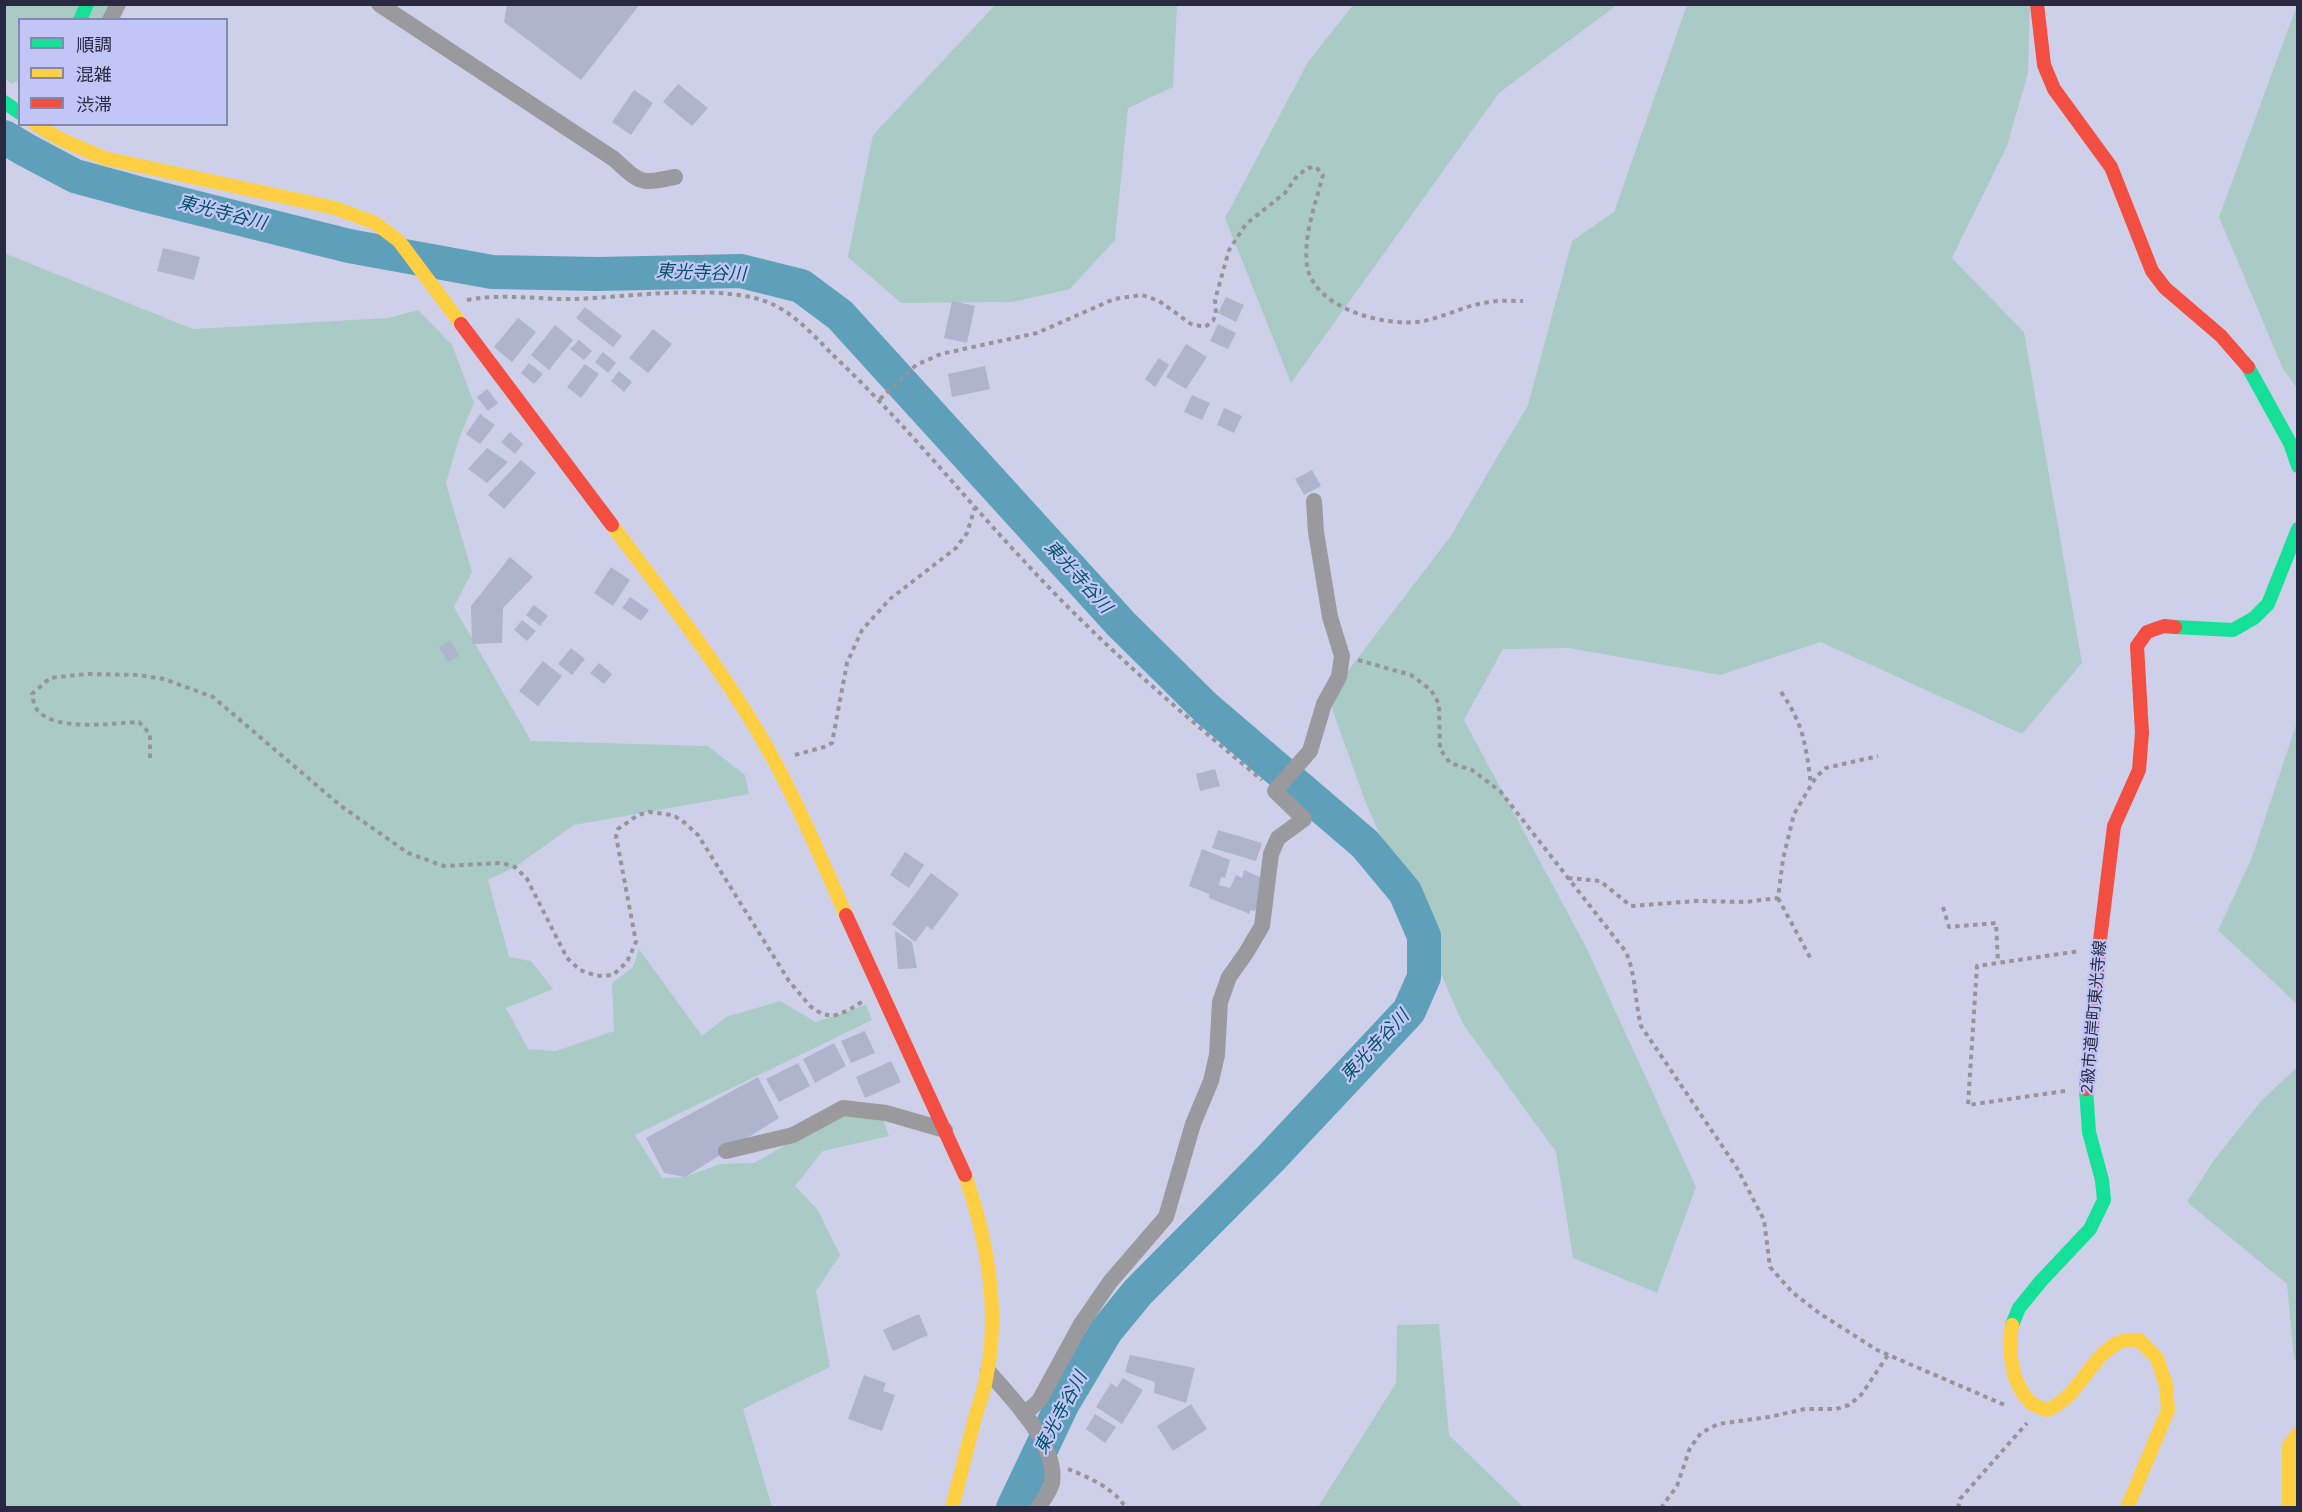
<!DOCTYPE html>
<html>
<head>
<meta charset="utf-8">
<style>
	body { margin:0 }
	#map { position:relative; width:2302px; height:1512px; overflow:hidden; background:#ced0ea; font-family:Mulish,"Noto Sans JP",sans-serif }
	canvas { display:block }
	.frame { position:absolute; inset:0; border:6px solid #292a42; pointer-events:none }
	.legend { position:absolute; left:18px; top:18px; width:210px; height:108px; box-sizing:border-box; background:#c1c6f7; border:2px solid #8488af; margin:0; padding:8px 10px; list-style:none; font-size:18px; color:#292a42 }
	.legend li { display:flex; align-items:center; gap:12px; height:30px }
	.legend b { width:30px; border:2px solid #8488af }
</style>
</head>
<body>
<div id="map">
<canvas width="2302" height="1512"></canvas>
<div class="frame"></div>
<ul class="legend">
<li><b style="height:8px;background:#16e098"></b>順調</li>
<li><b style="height:8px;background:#ffcf43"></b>混雑</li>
<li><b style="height:8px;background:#f24e42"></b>渋滞</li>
</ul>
</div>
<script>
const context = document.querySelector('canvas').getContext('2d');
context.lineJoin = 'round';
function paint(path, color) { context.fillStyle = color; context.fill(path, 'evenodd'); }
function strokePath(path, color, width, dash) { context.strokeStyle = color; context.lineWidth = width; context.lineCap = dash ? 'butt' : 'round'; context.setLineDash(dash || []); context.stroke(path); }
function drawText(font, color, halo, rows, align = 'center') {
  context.font = font + ' Mulish,"Noto Sans JP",sans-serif'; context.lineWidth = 4.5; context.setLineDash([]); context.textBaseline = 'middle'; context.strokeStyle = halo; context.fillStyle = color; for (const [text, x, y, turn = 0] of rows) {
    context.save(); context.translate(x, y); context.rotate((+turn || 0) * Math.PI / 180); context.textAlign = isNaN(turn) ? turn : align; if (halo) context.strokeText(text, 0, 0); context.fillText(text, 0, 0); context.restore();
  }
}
const green = new Path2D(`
	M4,5H112L104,19L20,20L19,80L11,84L5,78Z
	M995,5H1177L1173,87L1128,108L1115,240L1070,289L1013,302L901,303L848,257L873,135Z
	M1353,5H1617L1499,93L1291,383L1225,218L1308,62Z
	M1687,5H2030L2028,73L2007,146L1952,258L2024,332L2082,663L2022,734L1821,642L1720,675L1569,648L1503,649L1464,720L1586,947L1696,1187L1657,1293L1573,1258L1556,1152L1463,1024L1365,801L1328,697L1450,537L1528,405L1572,241L1614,212Z
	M2297,5H2298L2297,388L2283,369L2219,217Z
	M4,253L193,329L388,318L418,310L452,345L474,403L459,439L446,483L472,572L454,607L531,741L708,746L745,775L749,794L574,825L515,867L488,880L509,957L531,961L553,989L506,1008L528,1049L556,1051L614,1031L612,983L633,967L639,949L702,1036L726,1017L780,1001L816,1022L866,1005L872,1020L635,1135L662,1178L685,1177L720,1164L754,1163L842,1113L883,1119L889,1136L823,1151L795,1186L818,1210L840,1255L816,1291L830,1367L743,1409L772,1507H5Z
	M2297,722V1004L2218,930L2251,860Z
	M2297,1067V1362L2294,1358L2287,1284L2187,1202L2214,1160L2261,1101Z
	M1439,1324L1449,1435L1523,1507H1318L1396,1383L1397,1325Z`);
const river = new Path2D(`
	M4,137L26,150L75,176L141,194L349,246L492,272L598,274L741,271L801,286L840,315L1121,624L1206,708L1365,844L1405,892L1424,936V977L1409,1011L1270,1159L1138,1292L1106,1331L1063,1403L1013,1508`);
const building = new Path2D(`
	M507,4H640L581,80L504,22Z
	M678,84L708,108L692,126L663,102Z
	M634,90L653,103L631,135L612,122Z
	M163,248L200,257L194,280L157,271Z
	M1226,297L1244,305L1236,322L1218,313Z
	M952,301L975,306L967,343L944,338Z
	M585,307L622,336L613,347L576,318Z
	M518,318L536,332L512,362L494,347Z
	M1218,324L1236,333L1228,349L1210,341Z
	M555,325L573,340L549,370L531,355Z
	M653,329L672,344L648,373L629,358Z
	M579,340L592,351L584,360L570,349Z
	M1186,344L1207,357L1186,389L1166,377Z
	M603,352L616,363L608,373L595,362Z
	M1159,358L1169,365L1155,387L1145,379Z
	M529,363L543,374L534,384L521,373Z
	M585,364L599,374L581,398L567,387Z
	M985,366L990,389L952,397L948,374Z
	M619,371L632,382L624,392L611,381Z
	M487,389L498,403L488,411L477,397Z
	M1192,395L1210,403L1202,420L1184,412Z
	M1224,408L1242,416L1234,433L1217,425Z
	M480,414L495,425L480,444L466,434Z
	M510,432L523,444L515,454L501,442Z
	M487,448L508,462L487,483L468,469Z
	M521,460L536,473L504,509L488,495Z
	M1312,470L1321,486L1304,495L1295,479Z
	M510,557L533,577L503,608L502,643L472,644L471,606Z
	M611,567L630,580L613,606L594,593Z
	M630,597L649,610L641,621L622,608Z
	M534,605L548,616L540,626L526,615Z
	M522,620L536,631L527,641L514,630Z
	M450,640L459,656L448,662L439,647Z
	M571,648L585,659L572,675L558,664Z
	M543,661L562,676L538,706L519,691Z
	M599,663L612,674L604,684L590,673Z
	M1215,769L1220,786L1200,791L1196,774Z
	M1218,830L1262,843L1256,861L1212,848Z
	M1202,849L1230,860L1225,878L1221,877L1219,885L1230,888L1236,875L1242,878L1244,870L1264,879L1257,898L1260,899L1255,911L1250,910V914L1209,898V894L1189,886Z
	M905,852L924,865L909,888L890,875Z
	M931,873L959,894L932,930L927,926L915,942L892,924Z
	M895,931L912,942L917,968L898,969Z
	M865,1031L875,1053L851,1063L841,1041Z
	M834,1043L846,1066L815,1083L803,1059Z
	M891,1061L901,1082L865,1098L856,1077Z
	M798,1063L810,1086L779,1102L766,1079Z
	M758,1077L779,1118L685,1177L664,1173L646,1138Z
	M919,1314L928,1335L893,1351L883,1330Z
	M1130,1355L1195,1368L1186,1403L1154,1393L1155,1382L1125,1372Z
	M864,1375L886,1383L883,1391L895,1395L882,1431L848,1419Z
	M1123,1378L1143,1390L1122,1424L1096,1407L1111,1383L1117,1387Z
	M1191,1404L1207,1429L1173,1451L1157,1426Z
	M1095,1414L1116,1427L1105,1443L1086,1429Z`);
const path = new Path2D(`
	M467,300C504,293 540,300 576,299C628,297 729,282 774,305C797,316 816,338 834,356C902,420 960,493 1024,561C1097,641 1179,711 1262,780
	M880,399L916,365L941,354L1037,333L1114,299L1142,295L1159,301L1191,324L1205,327L1213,321L1216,313L1215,300L1229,250L1246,224L1285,193L1297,176L1308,168L1316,167L1323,175C1316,203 1303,235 1307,265C1313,309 1387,328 1424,321C1447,316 1468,304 1491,302C1501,300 1512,301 1523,301
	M1358,660L1411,675L1431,690L1439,704L1440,749L1450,763L1472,770L1500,791L1626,952C1636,975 1635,1002 1641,1026L1737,1168L1764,1220L1770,1267L1792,1292L1819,1313L1877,1350L2007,1406
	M1781,692C1804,725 1806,746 1811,785
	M795,755L824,747L832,743L847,663L862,630L890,599L956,548L967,533L975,507
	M150,758V734L139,722C112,723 58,732 38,711C34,707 33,699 32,694L50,678L87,674L138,675L164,679L213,697L341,806L408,853L444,866L502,863L515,867L527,879L567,958L580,970L597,976L613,975L627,962L636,942L616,836L618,829L638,815L649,812L673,815L685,823L698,835L789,981L810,1006L822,1014L833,1016L849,1010L863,1001
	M1568,878L1600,881L1631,906L1697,901L1745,902L1778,898L1783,859L1794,814L1816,777L1826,768L1878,756
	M1778,898L1812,961
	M1943,907L1949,927L1996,923L1998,963
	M2065,1091L1968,1105L1977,966L2080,951
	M1068,1469C1088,1477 1114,1488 1126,1508
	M1661,1508L1677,1486L1690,1448L1701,1433L1718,1424L1769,1417L1805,1409H1836L1849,1405L1861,1395L1888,1355
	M1958,1508L1960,1499L2027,1423`);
const street = new Path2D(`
	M379,4L614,159C641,184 640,184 675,177
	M110,20L118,4
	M726,1151L793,1135L843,1108L886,1113L945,1130
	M988,1371C1011,1398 1058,1444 1052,1483C1050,1491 1043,1500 1038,1508
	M1024,1414L1039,1401L1081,1324L1110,1282L1166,1217L1193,1124L1211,1081L1217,1055L1220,1002L1229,977L1246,953L1262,926L1271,854L1278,838L1304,819L1275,791L1310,751L1324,704L1339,677L1342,656L1330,617L1316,532L1314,501`);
const fast = new Path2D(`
	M80,20L87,4
	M4,102L20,113
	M2248,367L2290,443L2298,466
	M2175,627L2233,630L2254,618L2268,604L2298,529
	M2012,1325L2019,1308L2041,1281L2090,1229L2104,1200L2102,1180L2089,1132L2086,1089`);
const slow = new Path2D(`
	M35,124L60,139L104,158L335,208L375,223L399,241L461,324
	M612,525C670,603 731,680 777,766C803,814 824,866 846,915
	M2012,1325C2008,1351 2011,1383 2030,1402C2034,1406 2042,1408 2047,1410C2080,1397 2090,1355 2120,1342C2125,1339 2133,1340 2139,1340L2157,1358L2166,1385L2168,1410L2127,1508
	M952,1508C960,1477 968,1445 976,1414C980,1401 985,1388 987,1374C1000,1307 987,1239 965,1175
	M2289,1508V1446L2298,1433`);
const jam = new Path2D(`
	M2037,4L2044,65L2054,89L2111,167L2152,271L2165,288L2221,336L2248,367
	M461,324L612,525
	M846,915L965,1175
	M2086,1089L2100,940L2114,826L2139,770L2142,733L2137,646L2147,632L2164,626L2175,627`);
const streetNames = [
	["2級市道岸町東光寺線",2094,1017,-85]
];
const waterNames = [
	["東光寺谷川",222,213,14],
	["東光寺谷川",701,273,2],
	["東光寺谷川",1078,577,48],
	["東光寺谷川",1375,1046,-47],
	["東光寺谷川",1061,1413,-62]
];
paint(green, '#aacac5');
strokePath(river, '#5e9fba', 34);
paint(building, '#adb4cb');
strokePath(path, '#959498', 4, [4.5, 4.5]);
strokePath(street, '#9a999d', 16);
strokePath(fast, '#16e098', 14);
strokePath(slow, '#ffcf43', 14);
strokePath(jam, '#f24e42', 14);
drawText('16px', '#292a42', '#c1c6f7', streetNames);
drawText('italic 18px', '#005165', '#c1c6f7', waterNames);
</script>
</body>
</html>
